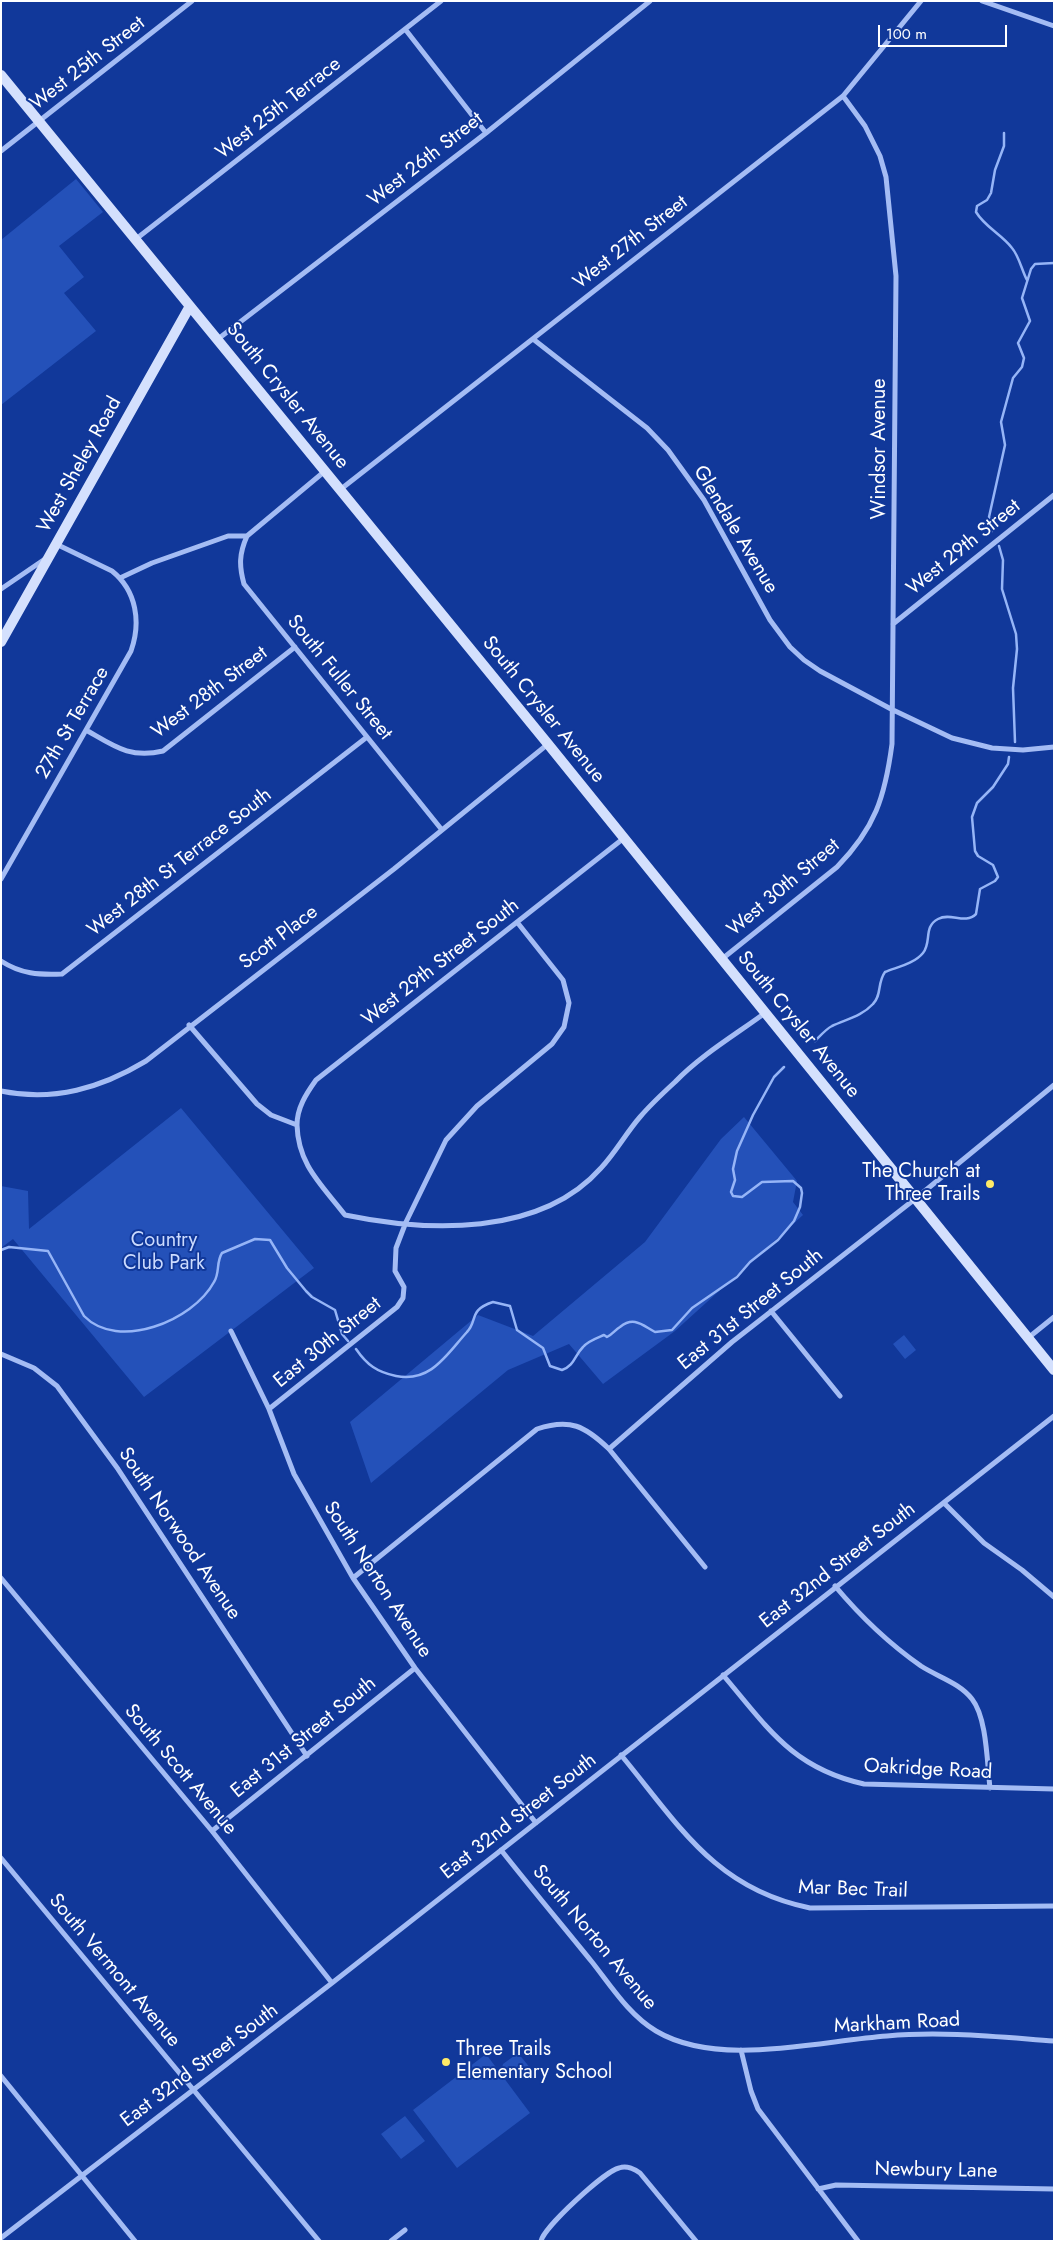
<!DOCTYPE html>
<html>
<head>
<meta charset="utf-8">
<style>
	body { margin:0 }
	#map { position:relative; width:1055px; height:2242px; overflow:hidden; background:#11389a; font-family:Jost,sans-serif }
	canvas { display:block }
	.frame { position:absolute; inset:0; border:2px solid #fff; pointer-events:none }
	.scale { position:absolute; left:878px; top:25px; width:129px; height:22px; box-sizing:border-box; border:2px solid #fff; border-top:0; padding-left:6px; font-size:15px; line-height:18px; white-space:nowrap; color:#fff; -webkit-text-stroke:4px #11389a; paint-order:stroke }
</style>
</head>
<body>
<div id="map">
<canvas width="1055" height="2242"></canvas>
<div class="frame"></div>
<div class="scale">100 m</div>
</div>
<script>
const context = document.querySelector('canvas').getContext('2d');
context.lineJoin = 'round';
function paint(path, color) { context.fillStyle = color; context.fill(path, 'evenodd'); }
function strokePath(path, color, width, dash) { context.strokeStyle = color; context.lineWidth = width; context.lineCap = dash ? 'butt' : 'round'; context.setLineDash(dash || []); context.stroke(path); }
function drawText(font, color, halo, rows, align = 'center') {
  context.font = font + ' Jost,sans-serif'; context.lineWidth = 4; context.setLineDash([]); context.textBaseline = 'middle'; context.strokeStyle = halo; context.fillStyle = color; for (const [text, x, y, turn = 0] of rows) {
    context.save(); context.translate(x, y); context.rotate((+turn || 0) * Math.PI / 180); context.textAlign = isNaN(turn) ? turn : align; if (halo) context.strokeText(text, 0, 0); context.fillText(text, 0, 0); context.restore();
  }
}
const green = new Path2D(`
	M76,179L103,212L59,246L84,277L64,293L96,331L1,405V240Z
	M181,1108L314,1268L144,1397L13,1239L1,1248V1186L28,1191L29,1229Z
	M744,1117L797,1181L793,1202L803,1215L675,1331L603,1384L569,1344L508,1370L371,1483L350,1422L478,1315L533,1336L645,1242L721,1139Z
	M904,1335L916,1350L905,1359L893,1344Z
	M518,2053L531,2069L530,2075L525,2077L508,2078L502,2068L503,2064Z
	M486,2054L530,2113L457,2168L413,2110Z
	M405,2116L425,2141L401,2159L381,2134Z`);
const stream = new Path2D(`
	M1004,133V146L995,170L991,193L987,200L977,206L976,212C985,227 1001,234 1012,248C1019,256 1022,271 1027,280
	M992,531L989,517L1005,445L1001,422L1013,378L1022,367L1024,358L1018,343L1030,321L1022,298L1031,269L1035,264L1054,263
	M999,546L1003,560L1002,589L1016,634L1017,649L1013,688L1015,742
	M815,1041C820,1036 826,1029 832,1026C847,1019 862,1016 873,1004C882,995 877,983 885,972C897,967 914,964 923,953C932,942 923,927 938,919C951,912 965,925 976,914L980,889L995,881L998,877L993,865L978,856L975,851L972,817L977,803L993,787L1008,764L1009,757
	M1,1250L9,1247L48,1251L84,1316C118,1351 193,1321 214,1282C220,1273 216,1262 222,1253L255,1239L270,1240L287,1268L306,1291L312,1297L335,1310L342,1334L348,1341
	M356,1349C367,1365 377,1372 396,1376C431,1383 447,1354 467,1332C478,1321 468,1310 493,1302L510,1306L517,1330L543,1348L550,1366L562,1370C575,1365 574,1356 583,1347C588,1341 597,1338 604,1335L607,1337C613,1334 615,1330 620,1327C634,1316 642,1325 655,1332L672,1330L692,1308L737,1277L750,1262L778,1240L794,1221L800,1207L802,1193L801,1188L793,1181L762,1182L742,1197L733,1196L731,1192L735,1180L733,1169L737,1151L753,1115L774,1077L784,1067`);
const street = new Path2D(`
	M982,1L1054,26
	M405,29L486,133
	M1,151L192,1
	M136,239L441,1
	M218,339L486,133L650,1
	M533,339L647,428L668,450L704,500L770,620L790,647L804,660L820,671L891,709L952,738L992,748L1023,750L1054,747
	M341,489L843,96L921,1
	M247,536C239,554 239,566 244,584L442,830
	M120,578L152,563L228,536H247L325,471
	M1,589L45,559
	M893,624L1054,495
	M86,730C114,746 130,759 163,751L295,647
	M1,879L131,651C141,623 137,591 112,571L56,544
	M722,959L837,867C875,828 885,797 892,744L896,276L886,177L880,156L865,126L843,96
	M1,961C21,974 39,975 62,974L367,737
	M189,1025L257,1104L271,1115L297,1125C298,1165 322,1185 345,1215C427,1232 540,1237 601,1168C616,1152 626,1133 640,1117C651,1104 663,1093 675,1082C701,1055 735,1035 765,1013
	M1,1091C54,1102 101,1088 146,1061L394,869L548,744
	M297,1125C297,1108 306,1094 316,1080L624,838
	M771,1311L840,1396
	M231,1331L269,1409L294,1474L353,1578L415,1668L536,1823
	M1028,1338L1054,1317
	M1,1354L34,1368L57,1386L118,1469L307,1756
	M269,1409L397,1307L403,1298L404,1287L395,1271L396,1248L406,1222L446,1140L477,1106L552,1044L564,1027L569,1003L563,980L517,922
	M609,1449L732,1342L915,1199L1054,1085
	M944,1503L984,1543L1022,1570L1054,1597
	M1,1578L212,1831L332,1983
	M353,1578L537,1429C570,1418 585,1426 609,1449L705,1567
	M835,1586C861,1617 888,1643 921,1666C938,1677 960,1683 972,1699C987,1718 987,1763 990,1788
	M723,1675C768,1728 792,1768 864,1784L1054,1789
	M621,1755C679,1825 715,1889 810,1908L1054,1906
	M212,1831L415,1668
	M501,1850C531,1888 562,1925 592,1962C611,1986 629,2015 656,2031C718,2068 818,2041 887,2036C943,2031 998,2037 1054,2041
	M1,1858L319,2241
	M741,2050L751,2091L758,2109L858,2241
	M1,2076L135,2241
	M818,2189L836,2185L1054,2189
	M1,2238L332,1983L1054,1416
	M391,2241L405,2230
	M541,2241C544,2227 605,2171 619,2168C627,2165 634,2169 640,2173L696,2241`);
const secondary = new Path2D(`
	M1,75L548,744L1054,1370
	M1,642L190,306`);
const markers = [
	[990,1184,5,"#ffea67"],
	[446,2062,5,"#ffea67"]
];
const streetNames = [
	["West 25th Street",88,64,-38],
	["West 25th Terrace",279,109,-38],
	["West 26th Street",426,160,-38],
	["West 27th Street",631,243,-38],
	["South Crysler Avenue",287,396,51],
	["Windsor Avenue",880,449,-90],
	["West Sheley Road",80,465,-61],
	["Glendale Avenue",735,530,59],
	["West 29th Street",964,548,-39],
	["South Fuller Street",339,678,51],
	["West 28th Street",210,693,-37],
	["South Crysler Avenue",543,710,51],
	["27th St Terrace",73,723,-60],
	["West 28th St Terrace South",180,863,-38],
	["West 30th Street",784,888,-40],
	["Scott Place",279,938,-37],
	["West 29th Street South",441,963,-38],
	["South Crysler Avenue",798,1025,51],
	["East 31st Street South",751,1310,-39],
	["East 30th Street",328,1343,-39],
	["South Norwood Avenue",179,1534,56],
	["East 32nd Street South",838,1566,-38],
	["South Norton Avenue",377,1580,57],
	["East 31st Street South",304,1738,-39],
	["South Scott Avenue",180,1770,50],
	["Oakridge Road",928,1770,3],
	["East 32nd Street South",519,1817,-38],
	["Mar Bec Trail",853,1890,2],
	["South Norton Avenue",594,1938,50],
	["South Vermont Avenue",114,1971,50],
	["Markham Road",897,2024,-3],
	["East 32nd Street South",200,2066,-37],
	["Newbury Lane",936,2171,1]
];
const poiNames = [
	["The Church at",980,1172],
	["Three Trails",980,1195],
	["Three Trails",456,2050,"left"],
	["Elementary School",456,2073,"left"]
];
const parkNames = [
	["Country",164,1241],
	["Club Park",164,1264]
];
paint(green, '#2451b9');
strokePath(stream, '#96b5f7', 2.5);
strokePath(street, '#a4bcf4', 5);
strokePath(secondary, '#d4e0fd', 10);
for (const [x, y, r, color] of markers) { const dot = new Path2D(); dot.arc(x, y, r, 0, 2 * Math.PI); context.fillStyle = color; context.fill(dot); strokePath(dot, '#11389a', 2); }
drawText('20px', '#fff', '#11389a', streetNames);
drawText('20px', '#fff', '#11389a', poiNames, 'right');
drawText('20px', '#ccdbfe', '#11389a', parkNames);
</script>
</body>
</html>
